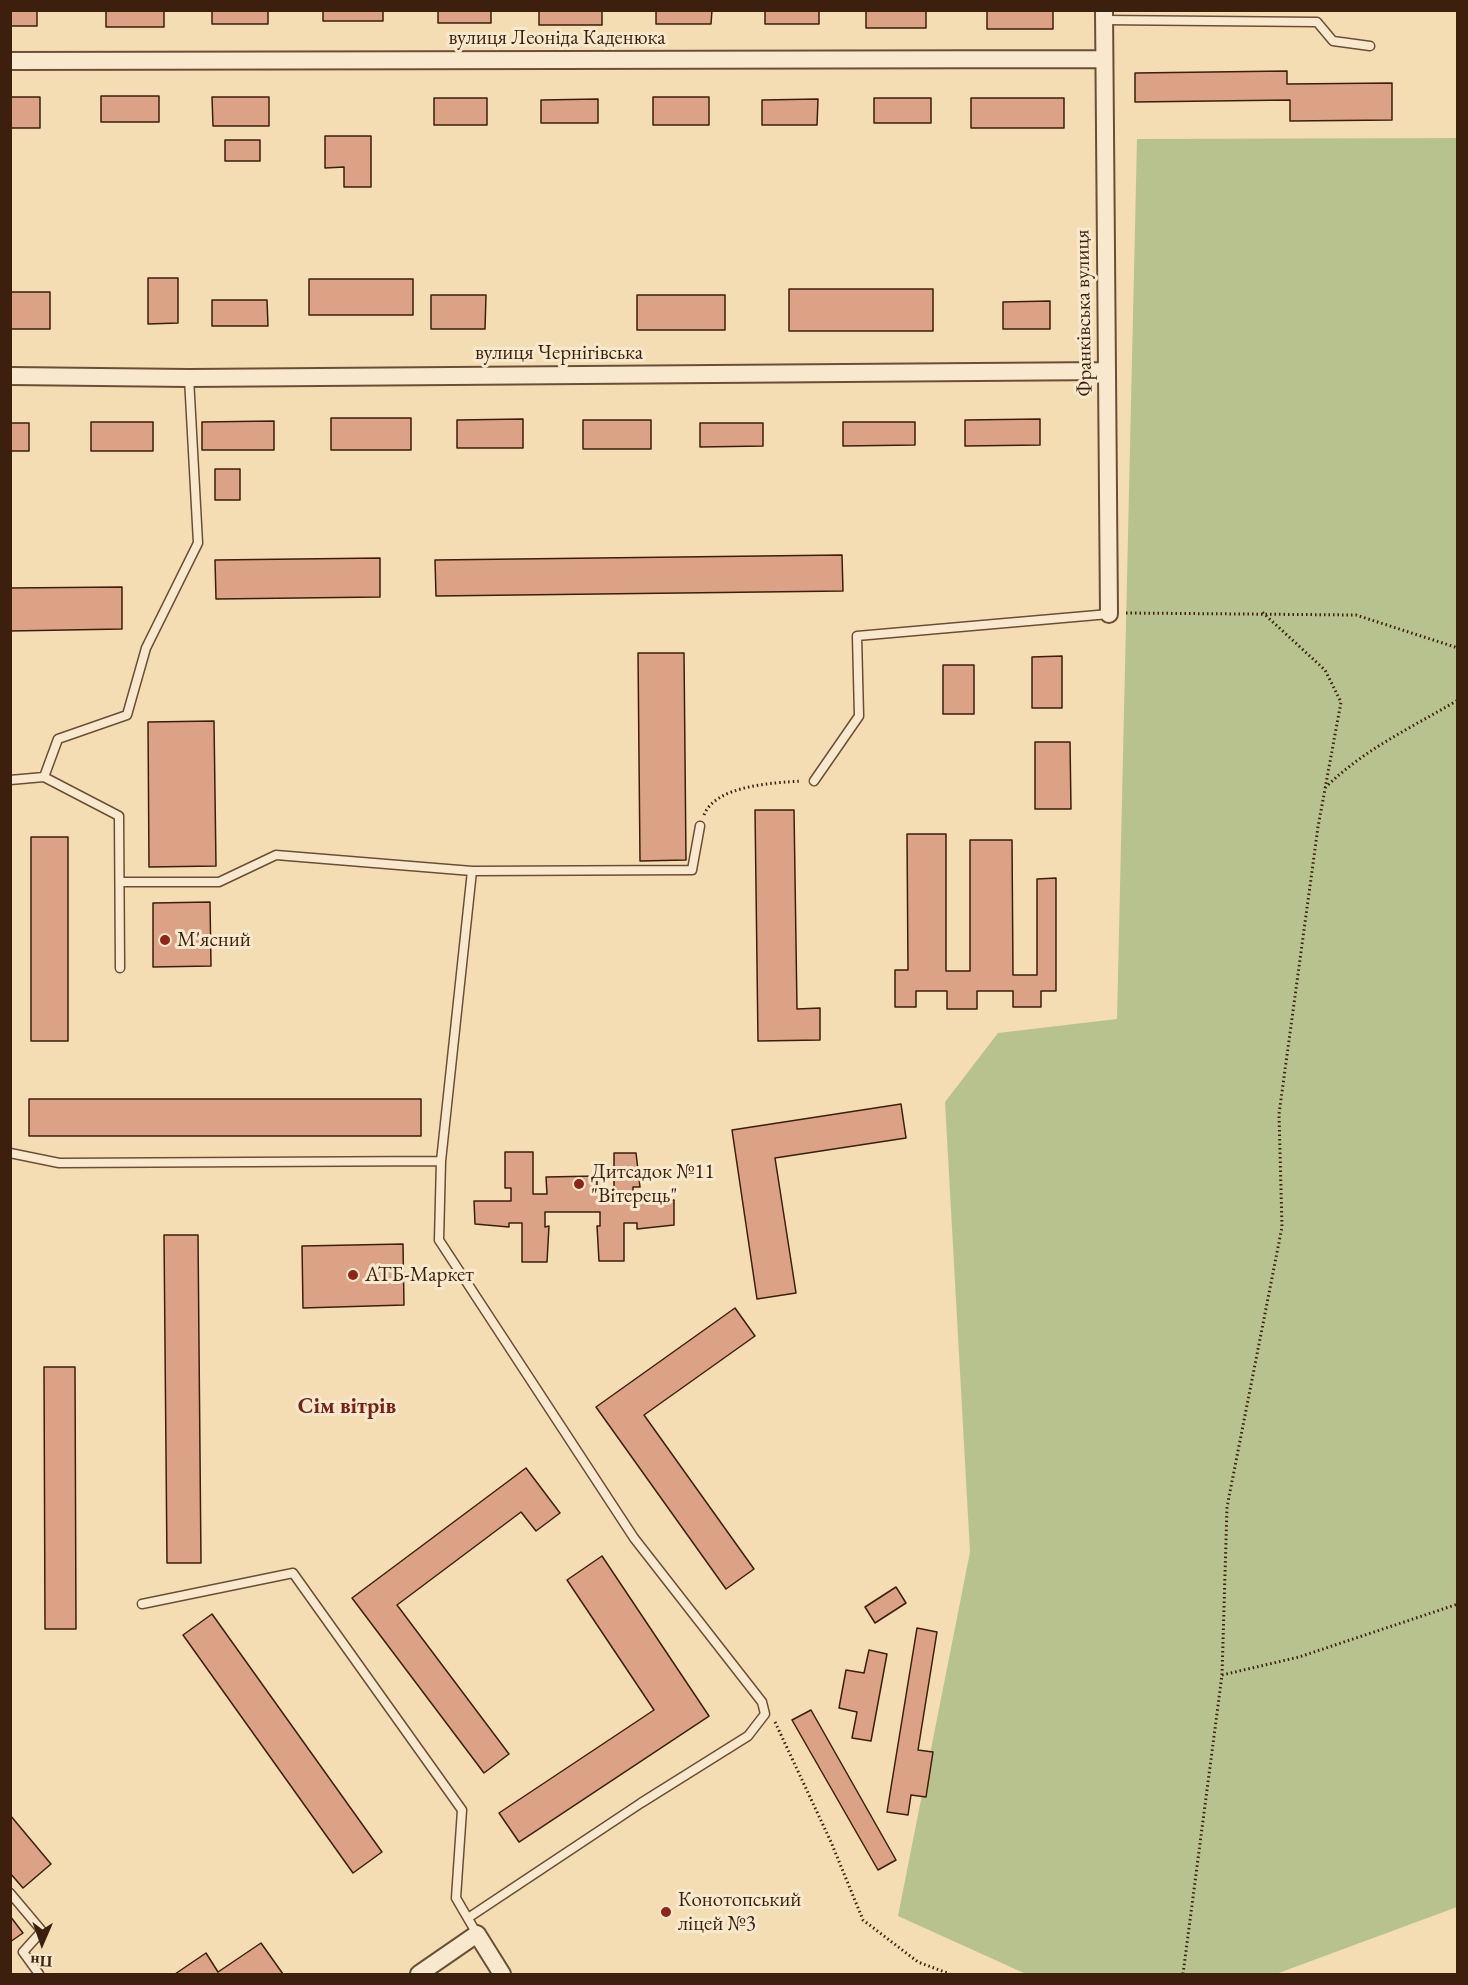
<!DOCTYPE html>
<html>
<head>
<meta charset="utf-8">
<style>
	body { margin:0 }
	#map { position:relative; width:1468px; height:1985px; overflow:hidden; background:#f4ddb3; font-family:"EB Garamond",serif }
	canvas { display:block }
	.frame { position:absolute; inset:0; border:12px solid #3d1f0d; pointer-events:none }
	.north { position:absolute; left:12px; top:1913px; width:60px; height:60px; -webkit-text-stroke:4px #f8e9ce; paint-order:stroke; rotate:182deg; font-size:16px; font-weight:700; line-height:24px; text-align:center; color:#3d1f0d }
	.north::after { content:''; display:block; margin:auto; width:21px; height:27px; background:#3d1f0d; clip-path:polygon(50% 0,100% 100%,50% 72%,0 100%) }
</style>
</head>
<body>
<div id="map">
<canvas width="1468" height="1985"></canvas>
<div class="frame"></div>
<div class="north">Пн</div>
</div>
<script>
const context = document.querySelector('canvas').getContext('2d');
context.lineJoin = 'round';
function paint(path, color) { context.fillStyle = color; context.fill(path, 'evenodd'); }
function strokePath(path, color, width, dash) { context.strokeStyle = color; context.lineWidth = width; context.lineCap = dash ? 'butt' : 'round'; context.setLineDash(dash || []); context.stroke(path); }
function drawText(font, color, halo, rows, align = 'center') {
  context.font = font + ' "EB Garamond",serif'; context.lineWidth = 6; context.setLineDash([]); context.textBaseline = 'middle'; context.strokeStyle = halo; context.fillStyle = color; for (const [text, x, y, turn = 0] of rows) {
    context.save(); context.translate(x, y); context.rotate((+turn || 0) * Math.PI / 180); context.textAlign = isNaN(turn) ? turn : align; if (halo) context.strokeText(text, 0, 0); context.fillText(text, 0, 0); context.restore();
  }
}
const green = new Path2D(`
	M1457,138V1907L1276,1974H1026L898,1916L970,1552L945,1102L998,1033L1117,1019L1137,139Z`);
const building = new Path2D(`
	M10,10H37V26H10Z
	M106,10H164V27H106Z
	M212,10H268V24H212Z
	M323,10H383V21H323Z
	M438,10H491V23H438Z
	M539,10H602V25H539Z
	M656,10H712L711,24H656Z
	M765,10H819V24H765Z
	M866,10H926V28H866Z
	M987,10H1053V29H987Z
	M1287,71V84L1392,83V120L1290,121V100L1135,102V73Z
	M101,96H159V122H101Z
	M10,97H40V128H10Z
	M212,97H269V126H213Z
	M653,97H709V125H653Z
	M434,98H487V125H434Z
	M874,98H931V123H874Z
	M971,98H1064V128H971Z
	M598,99V123H541V100Z
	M818,99L817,125H762V100Z
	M325,136H371V187H344V167L325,168Z
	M225,140H260V161H225Z
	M148,278H178V323L148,324Z
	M309,279H413V315H309Z
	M789,289H933V331H789Z
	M10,292H50V329H10Z
	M431,295H486L485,329H431Z
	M637,295H725V330H637Z
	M212,300H267L268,326H212Z
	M1050,301V329H1003V302Z
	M331,418H411V450H331Z
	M523,419V448H457V420Z
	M1040,419V445L965,446V420Z
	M583,420H651V449H583Z
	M274,421V450H202V422Z
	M91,422H153V451H91Z
	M843,422H915V445L843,446Z
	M10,423H29V451H10Z
	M700,423H763V446L700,447Z
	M215,469H240V500H215Z
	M842,555L843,591L436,596L435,560Z
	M380,558V597L216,599L215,560Z
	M122,587V629L10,631V588Z
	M638,653H684L686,860L640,861Z
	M1062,656V708H1032V657Z
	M943,665H974V714H943Z
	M214,721L216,866L149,867L148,722Z
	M1035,742H1070L1071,809H1035Z
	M755,810H794L797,1009L820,1008V1040L758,1041Z
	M907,834H946V971H970V840H1012L1013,975H1037V879L1056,878V991H1041V1007H1013V991H977V1009H947V991H916V1007H895V970H908Z
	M31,837H68V1041H31Z
	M210,902L211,966L153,967V903Z
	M29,1099H421V1136H29Z
	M901,1104L906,1138L775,1158L796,1293L757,1299L732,1130Z
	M505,1152H533V1194H547L546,1177L597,1176V1194L614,1193V1153H636L640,1187H633V1201L674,1200V1225L637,1229V1223H624V1261H599L597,1226H600V1212H545V1227L549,1226L547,1262H522V1223H509V1227L475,1224L474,1201H511V1188H505Z
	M164,1235H198L201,1563H167Z
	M403,1244L404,1305L303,1308L302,1246Z
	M735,1308L755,1336L644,1415L754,1569L726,1589L596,1407Z
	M44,1367H75L76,1629H45Z
	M526,1468L560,1513L536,1531L521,1512L397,1605L509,1754L484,1773L352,1598Z
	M602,1556L709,1716L519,1842L499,1813L654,1710L567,1580Z
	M896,1587L906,1603L875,1623L865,1607Z
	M212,1614L382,1852L353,1873L183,1635Z
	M917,1628L937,1632L918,1750L933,1752L926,1797L911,1795L908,1815L887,1812Z
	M869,1650L887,1654L871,1741L852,1738L857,1712L839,1708L846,1670L864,1673Z
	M811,1710L896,1860L878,1870L792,1720Z
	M10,1815L51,1864L23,1888L10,1873Z
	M10,1916L23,1933L10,1942Z
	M261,1943L283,1974H175L206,1953L218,1972Z`);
const path = new Path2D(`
	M1126,613L1356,615L1458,648
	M1325,788C1364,749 1411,728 1458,700
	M704,815C716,785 773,783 801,781
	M1222,1675L1299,1657L1458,1604
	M775,1722L831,1842L863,1920L918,1962L950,1974
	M1183,1974L1222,1675L1227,1507L1282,1227L1279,1114L1318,827L1341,702L1325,670L1262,612`);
const lane = new Path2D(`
	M1104,20L1317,22L1333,41L1370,46
	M44,777L58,739L127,715L146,648L198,543L189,378
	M10,780L44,777L119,816L120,968
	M814,781L859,716L857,636L1109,614
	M121,882H219L276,855L472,871L692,870L700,826
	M10,1153L59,1163L441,1161L472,871
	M441,1161L439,1240L634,1538L762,1702L765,1714L748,1736L641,1803L468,1918
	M142,1604L293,1573L462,1810L456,1898L477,1934
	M10,1893L42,1931L23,1952L39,1974`);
const street = new Path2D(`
	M1104,10L1109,614
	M10,61L1104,59
	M10,376L189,378L1107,371
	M419,1974L477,1934L502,1974`);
const markers = [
	[165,940,6,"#8f2418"],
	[579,1184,6,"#8f2418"],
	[353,1275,6,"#8f2418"],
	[666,1912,6,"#8f2418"]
];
const streetNames = [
	["вулиця Леоніда Каденюка",557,38],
	["Франківська вулиця",1084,313,-91],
	["вулиця Чернігівська",559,353]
];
const poiNames = [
	["М'ясний",177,940],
	["Дитсадок №11",591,1172],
	["\"Вітерець\"",591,1196],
	["АТБ-Маркет",365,1275],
	["Конотопський",678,1900],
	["ліцей №3",678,1924]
];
const neighbourhoodNames = [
	["Сім вітрів",347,1407]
];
paint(green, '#b8c28f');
paint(building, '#dba285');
strokePath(building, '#3d1f0d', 1.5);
strokePath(lane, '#6b4e36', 11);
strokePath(street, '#6b4e36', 20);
strokePath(path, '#3d1f0d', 3, [1.5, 3]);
strokePath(lane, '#f8e9ce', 8);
strokePath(street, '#f8e9ce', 16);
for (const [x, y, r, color] of markers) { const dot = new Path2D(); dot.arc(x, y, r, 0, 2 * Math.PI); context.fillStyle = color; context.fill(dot); strokePath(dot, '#f8e9ce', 2); }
drawText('21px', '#3d1f0d', '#f8e9ce', streetNames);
drawText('21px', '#3d1f0d', '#f8e9ce', poiNames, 'left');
drawText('bold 22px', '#7a1f14', '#f8e9ce', neighbourhoodNames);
</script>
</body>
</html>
